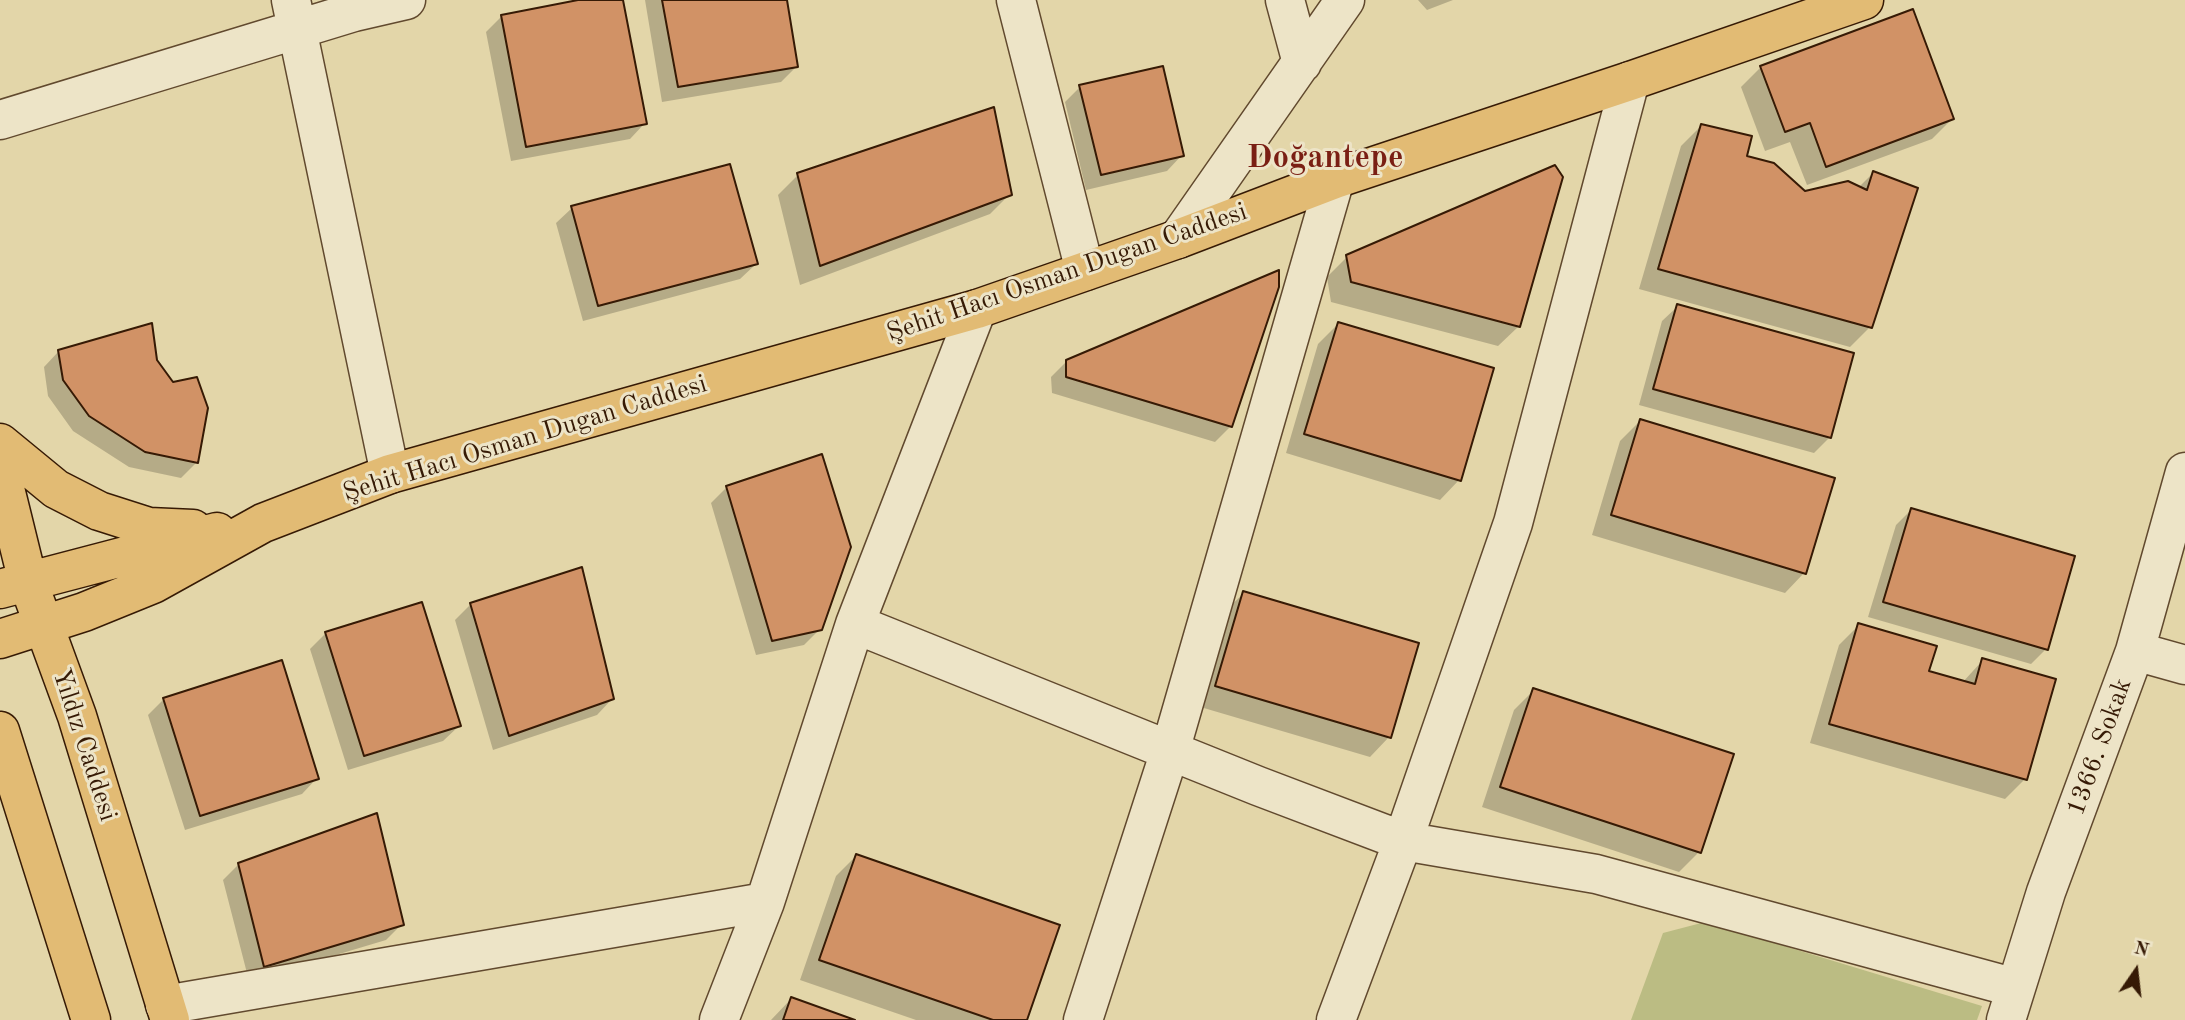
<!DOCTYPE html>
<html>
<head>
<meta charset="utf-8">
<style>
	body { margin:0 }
	#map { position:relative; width:2185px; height:1020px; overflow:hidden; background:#e3d6a9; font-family:"Old Standard TT",serif }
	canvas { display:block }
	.north { position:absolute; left:2101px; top:936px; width:70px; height:70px; -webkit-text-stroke:5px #ede4c7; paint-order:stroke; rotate:14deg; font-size:19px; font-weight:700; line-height:28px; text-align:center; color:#361a05 }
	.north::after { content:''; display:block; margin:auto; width:24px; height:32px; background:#361a05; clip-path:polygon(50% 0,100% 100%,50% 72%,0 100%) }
</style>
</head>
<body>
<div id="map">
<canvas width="2185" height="1020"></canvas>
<div class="north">N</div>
</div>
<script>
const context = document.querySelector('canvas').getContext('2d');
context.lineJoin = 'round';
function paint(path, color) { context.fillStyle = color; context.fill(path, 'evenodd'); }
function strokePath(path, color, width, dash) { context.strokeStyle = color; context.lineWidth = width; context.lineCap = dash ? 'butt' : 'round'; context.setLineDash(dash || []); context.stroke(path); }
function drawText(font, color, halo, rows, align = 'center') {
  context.font = font + ' "Old Standard TT",serif'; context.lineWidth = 6; context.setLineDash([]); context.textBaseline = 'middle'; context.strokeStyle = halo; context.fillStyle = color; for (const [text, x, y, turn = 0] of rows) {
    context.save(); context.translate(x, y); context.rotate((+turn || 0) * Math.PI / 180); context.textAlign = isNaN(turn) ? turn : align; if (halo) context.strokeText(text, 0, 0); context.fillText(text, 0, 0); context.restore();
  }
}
const green = new Path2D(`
	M1705,922L1982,1006L1977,1020H1631L1663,933Z`);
const shadow = new Path2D(`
	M587,0H622L645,123L630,139L511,161L486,32L502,16Z
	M645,0H785L796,67L781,82L662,102Z
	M1418,0H1453L1427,10Z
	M1761,67L1952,119L1932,139L1807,185L1790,142L1765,151L1741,87Z
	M1080,87L1182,155L1167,171L1086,190L1065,102Z
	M1701,126L1745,158L1805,192L1858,188L1873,173L1870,327L1850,347L1639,289L1681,146Z
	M798,175L1010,194L990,214L800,285L778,195Z
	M1561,178L1518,327L1498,346L1331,302L1327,277L1347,257Z
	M572,208L756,264L740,279L583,321L556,223Z
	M1678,306L1830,437L1814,453L1639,405L1662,321Z
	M1338,324L1459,480L1440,500L1286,453L1318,344Z
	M59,351L156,361L197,462L181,478L129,467L73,431L48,396L44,367Z
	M1067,361L1231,426L1215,442L1052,393L1051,377Z
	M1640,421L1804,573L1785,593L1592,535L1620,441Z
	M727,487L820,629L804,645L756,655L711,503Z
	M1911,510L2046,649L2031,664L1868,617L1896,525Z
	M1244,593L1389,737L1370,757L1197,706L1224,612Z
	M471,604L612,699L597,715L493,750L455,620Z
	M1859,625L1927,672L1962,683L1983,660L2025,779L2005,799L1810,743L1839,645Z
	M326,633L459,726L443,741L348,770L310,649Z
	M1534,690L1699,852L1679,872L1482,807L1514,710Z
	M164,699L317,778L302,794L185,830L148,715Z
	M856,856L1025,1020H916L800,980L836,876Z
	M239,864L402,924L386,940L249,981L223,880Z
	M791,999L850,1020H771Z`);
const building = new Path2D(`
	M578,0H623L647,124L526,147L501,15Z
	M662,0H787L798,67L678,87Z
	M1913,9L1954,119L1826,167L1810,123L1785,132L1760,66Z
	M1163,66L1184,156L1101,175L1079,85Z
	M994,107L1012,195L820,266L797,173Z
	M1701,124L1752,136L1747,156L1774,163L1805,191L1848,181L1867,190L1873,171L1918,188L1872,328L1658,269Z
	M730,164L758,264L598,306L571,206Z
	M1555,165L1563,177L1520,327L1351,282L1346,255Z
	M1279,270V287L1232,427L1066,377V360Z
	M1677,304L1854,353L1831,438L1653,389Z
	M1338,322L1494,368L1461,481L1304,434Z
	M152,323L157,360L173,382L197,377L208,408L198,463L145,452L89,416L63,380L58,350Z
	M1640,419L1835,478L1806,574L1611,515Z
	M822,454L851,547L822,630L772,641L726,486Z
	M1911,508L2075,556L2048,650L1883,602Z
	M582,567L614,699L509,736L470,603Z
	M1243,591L1419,643L1391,738L1215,686Z
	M422,602L461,726L364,756L325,632Z
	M1858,623L1937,646L1929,671L1975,684L1982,658L2056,679L2027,780L1829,724Z
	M282,660L319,779L200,816L163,698Z
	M1533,688L1734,754L1701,853L1500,787Z
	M377,813L404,925L264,967L238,863Z
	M856,854L1060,925L1027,1020H993L819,960Z
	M791,997L855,1020H783Z`);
const minor = new Path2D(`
	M291,0L390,474
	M1016,0L1085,271
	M1285,0L1302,63
	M0,120L354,12L406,0
	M1178,239L1345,0
	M855,624L1258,786L1403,841L1596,874L2016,988
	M2135,651L2185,665
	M165,1005L765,902
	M719,1020L765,902L855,624L977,309
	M1083,1020L1170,751L1335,179
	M1336,1020L1403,841L1513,523L1630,81
	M2006,1020L2046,892L2135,651L2185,472`);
const major = new Path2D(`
	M0,443L56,489L99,511L149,527L193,529
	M0,468L28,582L77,716L170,1020
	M0,589L217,532
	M0,639L84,612L153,584L263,523L390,474L977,309L1178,239L1335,179L1630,81L1864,0
	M0,731L91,1020`);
const streetNames = [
	["Şehit Hacı Osman Dugan Caddesi",1067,273,-19],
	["Şehit Hacı Osman Dugan Caddesi",525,439,-17],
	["Yıldız Caddesi",84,745,72],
	["1366. Sokak",2100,747,-70]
];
const districtNames = [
	["Doğantepe",1325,158]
];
paint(green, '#bbbc83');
paint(shadow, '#0003');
paint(building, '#d19266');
strokePath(building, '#361a05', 2);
strokePath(minor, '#61492e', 41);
strokePath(major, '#361a05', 41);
strokePath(minor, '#ede4c7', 38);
strokePath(major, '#e2bb74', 38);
drawText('26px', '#361a05', '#ede4c7', streetNames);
drawText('bold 33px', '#7a1f14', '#ede4c7', districtNames);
</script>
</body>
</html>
